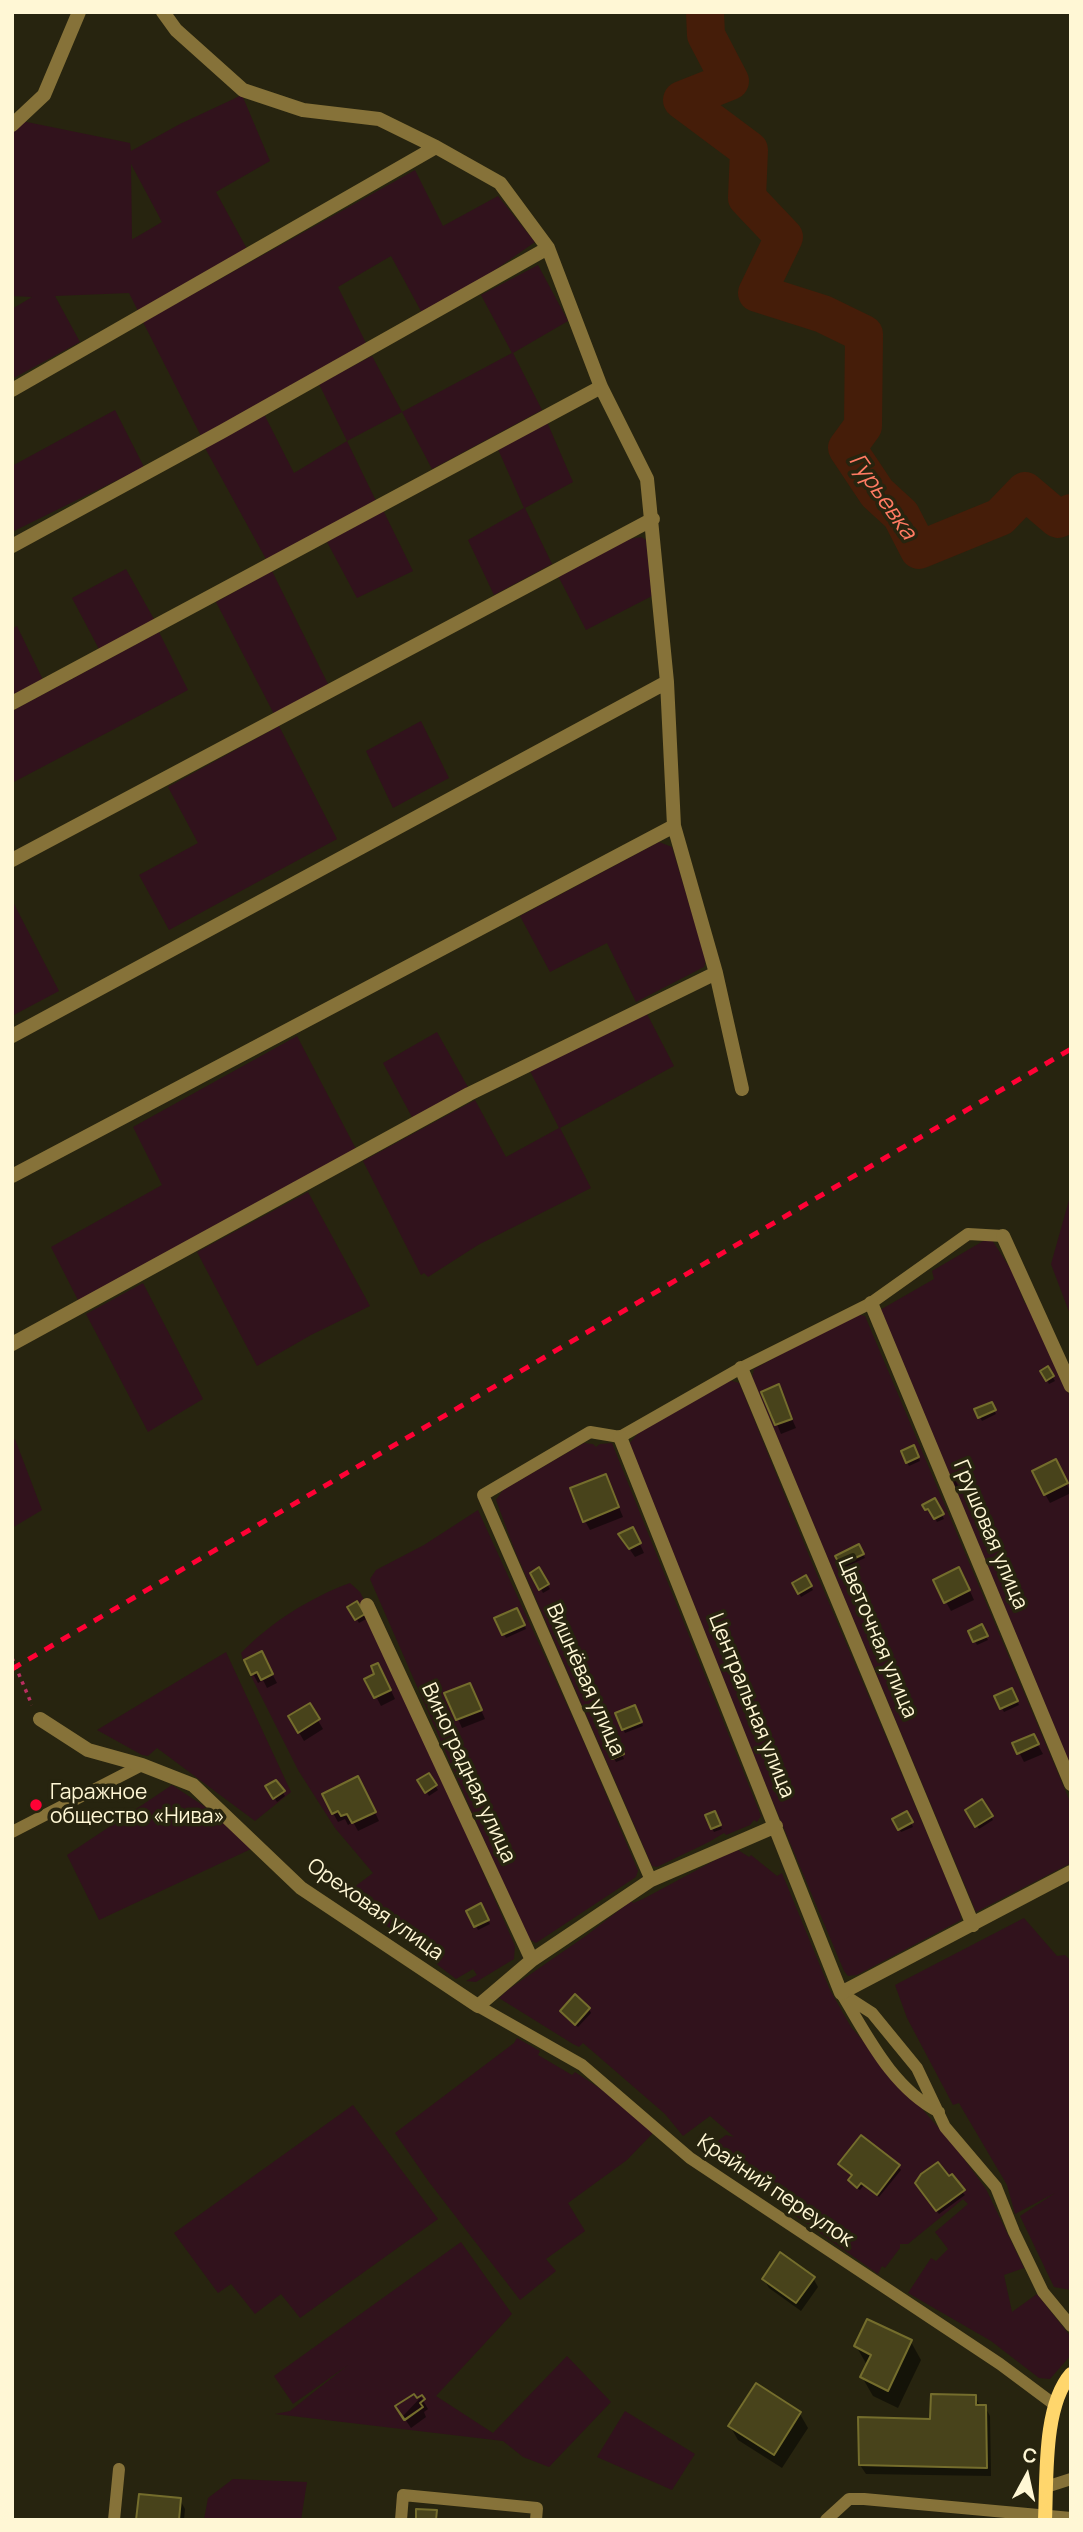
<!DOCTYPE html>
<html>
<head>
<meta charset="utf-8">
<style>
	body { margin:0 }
	#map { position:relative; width:1083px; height:2532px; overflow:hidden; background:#27240f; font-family:Manrope,sans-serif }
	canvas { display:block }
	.frame { position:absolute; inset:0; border:14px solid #fff7d5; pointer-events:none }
	.north { position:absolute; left:992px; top:2441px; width:70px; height:70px; -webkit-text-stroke:5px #27240f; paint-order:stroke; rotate:8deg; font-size:19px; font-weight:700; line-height:28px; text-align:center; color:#fff7d5 }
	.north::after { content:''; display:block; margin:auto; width:24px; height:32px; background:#fff7d5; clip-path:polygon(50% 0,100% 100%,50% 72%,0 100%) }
</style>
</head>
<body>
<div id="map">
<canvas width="1083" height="2532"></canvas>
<div class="frame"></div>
<div class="north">С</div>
</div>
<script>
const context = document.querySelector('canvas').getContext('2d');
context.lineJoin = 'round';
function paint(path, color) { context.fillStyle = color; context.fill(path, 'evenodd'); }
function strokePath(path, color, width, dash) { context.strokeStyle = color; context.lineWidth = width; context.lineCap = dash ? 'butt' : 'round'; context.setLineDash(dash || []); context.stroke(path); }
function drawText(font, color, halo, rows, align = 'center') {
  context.font = font + ' Manrope,sans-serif'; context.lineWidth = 7; context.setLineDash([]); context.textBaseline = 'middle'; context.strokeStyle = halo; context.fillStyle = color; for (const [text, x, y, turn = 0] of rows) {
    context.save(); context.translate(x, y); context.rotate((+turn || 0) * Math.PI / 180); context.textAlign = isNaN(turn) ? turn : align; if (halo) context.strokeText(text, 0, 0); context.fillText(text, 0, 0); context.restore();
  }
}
const green = new Path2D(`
	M242,95L270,161L216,192L247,249L138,311L129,293L55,296L80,342L12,379V309L32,297L12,296V119L130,143L131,151L180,124ZM131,164L162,222L133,239H132Z
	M415,170L443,226L498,196L535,242L475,284L422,313L391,256L338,287L366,343L201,436L143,322Z
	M538,265L568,321L513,353L542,410L432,469L402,412L347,441L376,501L267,561L205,448L264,414L294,473L347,441L319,384L372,356L402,412L512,353L481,295Z
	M115,410L144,467L12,532V466Z
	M547,422L573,482L525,508L552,564L494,595L468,540L524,508L497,447Z
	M383,510L413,571L357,598L327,542Z
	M641,537L646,540L652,596L586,630L557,574L623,540Z
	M126,569L155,621L100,651L72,598Z
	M272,571L329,686L275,716L216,602Z
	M17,626L43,680L12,696V629Z
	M159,632L188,690L12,783V711Z
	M421,721L449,778L393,808L366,751Z
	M279,726L337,839L169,930L139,875L198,843L168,787Z
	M659,842L672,847L706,960L704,967L636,1002L607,943L550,972L520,916Z
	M12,900L59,991L12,1016Z
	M646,1012L674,1066L560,1128L591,1188L478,1245L428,1277L424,1273L421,1275L363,1161L475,1100L506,1157L559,1128L530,1071Z
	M437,1032L469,1089L413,1119L383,1063Z
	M297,1036L357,1151L79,1302L51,1247L162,1185L133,1127Z
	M308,1192L370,1306L311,1335L257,1366L197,1252Z
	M1071,1193V1317L1051,1264Z
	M990,1237L1012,1271L1025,1304L1028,1301L1071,1399V1771L880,1310L934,1279L932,1271Z
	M143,1283L203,1399L148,1432L86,1314Z
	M855,1314L865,1316L1071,1804V1863L976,1912L752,1378L754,1369Z
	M729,1380L739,1383L745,1397L812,1563L960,1911L961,1920L857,1975L848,1976L844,1971L745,1736L628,1445L641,1430Z
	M15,1439L42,1510L12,1528V1440Z
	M584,1443L593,1444L596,1447L600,1444L612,1443L761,1816L757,1822L754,1820L750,1825L726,1835L724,1833L709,1842L657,1867L652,1866L515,1551L496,1500L503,1490Z
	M478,1510L586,1747L638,1871L636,1877L536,1943L527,1938L370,1579L376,1570L424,1545Z
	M350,1583L360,1592L367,1606L515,1946L514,1959L476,1982L466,1981L477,1975L473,1969L456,1979L345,1894L373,1873L335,1828L298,1770L243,1660L241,1653C270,1623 311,1597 350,1583Z
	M226,1652L291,1792L255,1821L157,1748L148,1756L142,1755L97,1730Z
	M172,1785L210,1810L251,1849L99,1920L67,1855Z
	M738,1850L749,1857L751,1855L777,1876L782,1873L830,1990L851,2027L956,2148L986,2189L1024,2268L1004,2275L1012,2312L1037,2294L1071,2337V2355L1050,2379L1039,2378L991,2341L908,2293L931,2258L936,2261L948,2249L935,2232L968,2204L963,2199L908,2244H900V2248L885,2268L882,2266L878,2274L786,2209L766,2186L731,2169L709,2155L719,2140L726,2135L734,2137L710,2116L683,2136L665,2114L583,2043L579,2047L573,2044L499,1998L509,1989L587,1935L631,1901L633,1903L643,1899L721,1857Z
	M1024,1918L1057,1956L1065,1955L1071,1961V2290L1054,2287L1020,2216L1055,2193L1015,2214L1007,2185L963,2110L959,2103L953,2105L907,2018L895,1985Z
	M517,2038L540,2051L538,2055L572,2075L575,2072L616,2099L653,2133L627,2160L568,2203L585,2231L546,2259L556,2271L520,2300L429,2182L395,2133L514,2043Z
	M353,2105L438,2219L300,2318L281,2294L255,2314L231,2284L218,2293L174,2233Z
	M461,2242L512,2314L436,2396L493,2433L567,2356L611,2402L549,2467L523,2457L503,2441L275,2414L290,2411L348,2365L293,2404L274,2376Z
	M625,2411L695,2454L672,2490L597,2457Z
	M233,2479L307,2482L301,2520H204L208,2498Z`);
const shadow = new Path2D(`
	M1048,1369L1055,1381L1049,1384L1042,1371Z
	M778,1387L796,1428L781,1434L764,1393Z
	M991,1404L996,1414L982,1421L976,1410Z
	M914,1447L920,1461L909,1466L907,1462Z
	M1060,1470L1071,1493L1050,1503L1045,1494Z
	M606,1476L623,1517L590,1530L585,1521Z
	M955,1480L960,1489L957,1490L953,1481Z
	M934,1501L944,1519L937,1522L931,1511L929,1513L925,1506Z
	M637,1538L644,1553L635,1557L626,1544Z
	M859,1546L865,1558L843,1568L837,1556Z
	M539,1569L550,1589L543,1593L532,1573Z
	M805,1577L813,1590L801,1597L794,1584Z
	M964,1578L974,1600L951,1611L946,1602Z
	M357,1604L366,1619L359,1623L350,1608Z
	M519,1614L526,1629L506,1638L497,1619Z
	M981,1626L988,1640L977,1645L970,1632Z
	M246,1661L266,1662L277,1683L267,1688L263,1680L258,1683Z
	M383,1674L395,1699L381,1706L367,1679Z
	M470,1685L485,1719L462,1728L447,1694Z
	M1012,1690L1019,1705L1004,1712L996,1697Z
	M309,1705L323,1729L304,1741L290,1717Z
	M637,1711L643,1726L625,1733L623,1729Z
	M1033,1736L1043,1754L1024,1762L1015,1744Z
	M619,1748L624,1759L616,1762L611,1752Z
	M429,1776L438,1790L429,1796L420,1781Z
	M276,1782L285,1796L277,1802L267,1786Z
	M363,1787L379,1821L358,1831L353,1822L348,1825L345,1819L338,1822L333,1813Z
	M982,1801L993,1820L979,1829L967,1810Z
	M907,1814L913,1827L901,1832L895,1819Z
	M717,1817L722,1829L714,1832L712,1828Z
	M481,1906L490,1924L478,1930L469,1912Z
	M589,2009L591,2013L578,2027L562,2012Z
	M840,2165L898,2166L901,2170L879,2197L864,2185L860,2190L852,2184L850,2180L853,2177Z
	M949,2179L965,2195L939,2214L919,2187Z
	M813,2278L818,2287L801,2311L769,2288L764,2279Z
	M911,2342L921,2360L898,2408L873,2396L862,2377L867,2365L856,2346Z
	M421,2397L428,2409L424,2412L426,2417L411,2428L403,2416Z
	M975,2397L981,2407H985L990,2416L991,2476L866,2474L860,2465Z
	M800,2414L808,2428L782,2468L738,2440L730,2426Z
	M180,2500L185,2509L184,2520H138Z`);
const river = new Path2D(`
	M705,12L706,35L730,81L682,100L749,150L747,198L784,237L757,293L823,314L864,334L863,426L847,448L877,493L901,515L919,550L1000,517L1025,491L1058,519L1071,513`);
const building = new Path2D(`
	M1048,1366L1054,1376L1046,1381L1040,1371Z
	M779,1384L792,1419L775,1425L761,1392Z
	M992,1402L996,1410L978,1418L974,1409Z
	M914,1445L919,1457L906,1463L901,1451Z
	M1056,1459L1068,1483L1044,1495L1032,1471Z
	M606,1474L619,1507L583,1522L570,1488Z
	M935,1498L944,1514L934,1519L928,1509L925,1510L922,1505Z
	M633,1527L641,1543L629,1549L618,1534Z
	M859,1544L864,1554L840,1565L835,1556Z
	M539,1567L549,1584L539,1590L530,1573Z
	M959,1567L970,1590L944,1603L933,1580Z
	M806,1575L812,1586L798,1594L792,1583Z
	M357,1601L365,1614L355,1620L347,1607Z
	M517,1608L525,1625L502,1635L494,1618Z
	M982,1624L988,1636L973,1642L968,1631Z
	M262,1651L273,1674L261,1680L257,1672L251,1675L244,1660Z
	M378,1663L391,1690L374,1698L364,1679L374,1674L371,1666Z
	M470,1683L482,1710L456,1720L444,1693Z
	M1012,1688L1018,1701L1000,1709L994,1696Z
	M310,1703L320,1719L298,1733L288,1716Z
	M635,1705L642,1722L622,1730L615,1713Z
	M1034,1734L1039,1744L1017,1754L1012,1743Z
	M620,1746L624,1754L612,1759L608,1751Z
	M429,1773L437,1785L425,1793L417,1780Z
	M358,1776L376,1812L352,1823L347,1814L341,1816L338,1811L332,1814L322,1794Z
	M276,1780L285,1791L273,1799L265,1786Z
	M982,1799L993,1816L975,1827L965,1810Z
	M715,1811L721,1825L711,1829L705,1815Z
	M907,1811L913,1822L898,1830L892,1819Z
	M481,1903L489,1920L474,1927L466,1911Z
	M575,1994L590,2008L575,2025L560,2011Z
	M861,2135L900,2165L877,2195L861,2183L857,2188L848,2180L852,2175L838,2164Z
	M938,2162L949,2176L952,2174L965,2190L936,2211L915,2183L921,2174Z
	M780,2252L815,2277L796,2303L762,2279Z
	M867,2319L912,2340L888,2391L860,2377L871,2355L854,2346Z
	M756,2383L801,2412L774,2455L728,2426Z
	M414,2394L417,2398L422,2395L425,2399L420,2403L423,2407L405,2420L395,2406Z
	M414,2394L417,2398L422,2395L425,2399L420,2403L423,2407L404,2420L395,2406Z
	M931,2394L976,2395V2405H986L987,2468L859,2465L858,2417L930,2419Z
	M139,2494L181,2498L179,2520H136Z
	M416,2509L437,2510L436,2520H416Z`);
const path = new Path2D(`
	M12,1658L32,1705`);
const lane = new Path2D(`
	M12,1832L142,1765
	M651,1880L483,1495L590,1432L620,1437L741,1368L871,1303L968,1234L1003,1236
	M841,1993L872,2013L917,2068L945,2127L996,2187L1014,2232L1043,2292L1071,2326
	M843,1996C869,2039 893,2088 939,2112
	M478,2006L582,2065L690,2158L1000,2364L1055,2405
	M1046,2487L1071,2479
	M114,2520L119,2469
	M401,2520L403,2495L537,2508L536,2520
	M826,2520L849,2499H864L1071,2518`);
const street = new Path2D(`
	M163,12L176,30L243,90L303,110L379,119L436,147L500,183L548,248L601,387L647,479L667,682L674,826L716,973L742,1089
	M12,125L44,95L79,12
	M12,390L436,147
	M12,546L223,431L548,248
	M12,703L601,387
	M12,860L653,519
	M12,1036L667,682
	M12,1176L674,826
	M1003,1236L1071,1386
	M871,1303L1071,1784
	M12,1344L469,1094L716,973
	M741,1368L973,1925
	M620,1437L841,1993L1071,1872
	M367,1605L532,1960
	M40,1719L88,1750L142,1765L193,1785L301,1888L478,2006L532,1960L651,1880L776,1826`);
const secondary = new Path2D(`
	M1045,2520C1047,2478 1043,2406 1071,2374`);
const rail = new Path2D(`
	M12,1669L1071,1049`);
const markers = [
	[36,1805,7,"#ff0135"]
];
const streetNames = [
	["Грушовая улица",990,1535,67],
	["Цветочная улица",877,1638,67],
	["Вишнёвая улица",585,1680,66],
	["Центральная улица",751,1706,68],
	["Виноградная улица",468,1773,65],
	["Ореховая улица",375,1910,35],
	["Крайний переулок",775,2191,34]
];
const poiNames = [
	["Гаражное",50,1793],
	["общество «Нива»",50,1817]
];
const waterNames = [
	["Гурьевка",882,497,55]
];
paint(green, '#31121c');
paint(shadow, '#0007');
strokePath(river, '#451d09', 38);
paint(building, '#48431b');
strokePath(building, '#746d2c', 2);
strokePath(path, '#ba2e61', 3.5, [3.5, 5]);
strokePath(lane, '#867239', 12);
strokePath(street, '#867239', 14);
strokePath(secondary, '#ffd66c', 14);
strokePath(rail, '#ff0135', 5, [10, 9]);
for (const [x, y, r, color] of markers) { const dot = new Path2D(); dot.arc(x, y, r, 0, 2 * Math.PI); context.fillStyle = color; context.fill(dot); strokePath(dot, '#27240f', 2.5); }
drawText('21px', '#fff7d5', '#27240f', streetNames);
drawText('21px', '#fff7d5', '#27240f', poiNames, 'left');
drawText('italic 23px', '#ff7b63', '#27240f', waterNames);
</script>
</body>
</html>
